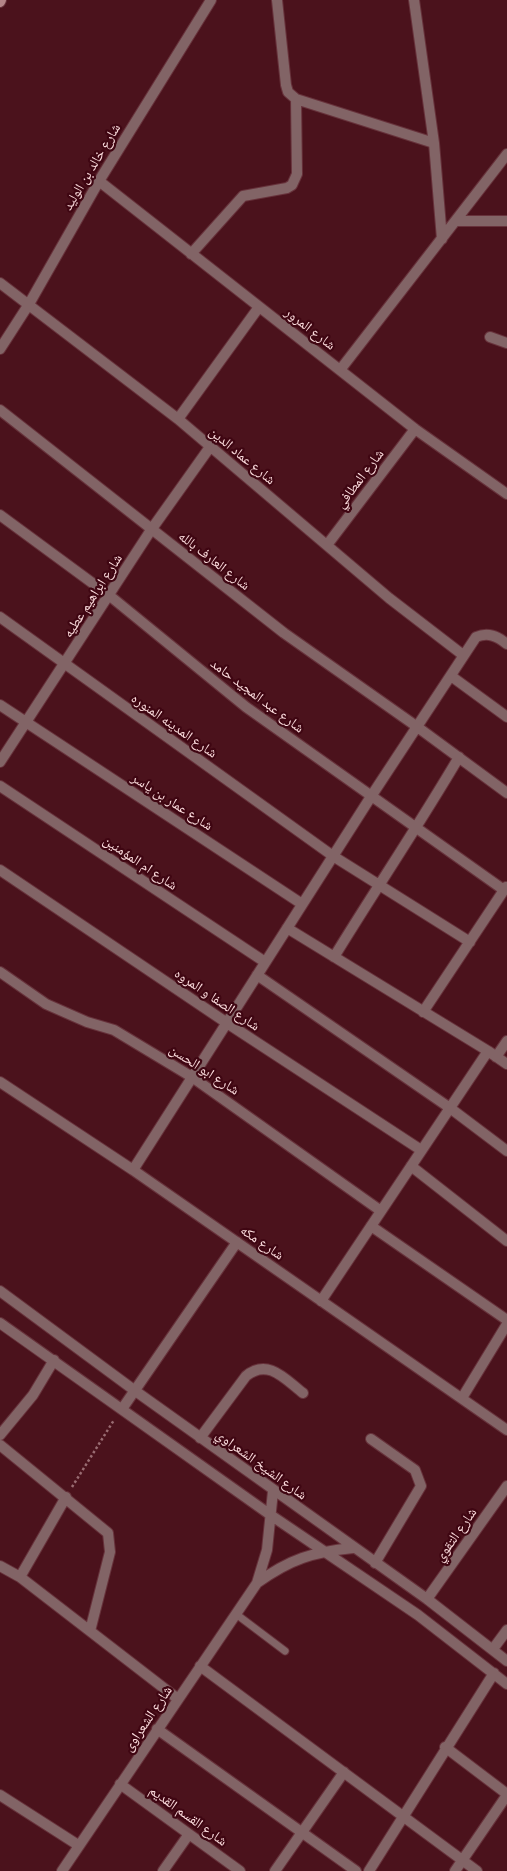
<!DOCTYPE html>
<html>
<head>
<meta charset="utf-8">
<style>
	body { margin:0 }
	canvas { display:block; background:#4b121c }
</style>
</head>
<body>
<canvas width="507" height="1871"></canvas>
<script>
const context = document.querySelector('canvas').getContext('2d');
context.lineJoin = 'round';
function strokePath(path, color, width, dash) { context.strokeStyle = color; context.lineWidth = width; context.lineCap = dash ? 'butt' : 'round'; context.setLineDash(dash || []); context.stroke(path); }
function drawText(font, color, halo, rows, align = 'center') {
  context.font = font + ' "IBM Plex Sans","Noto Naskh Arabic",sans-serif'; context.lineWidth = 4.5; context.setLineDash([]); context.textBaseline = 'middle'; context.strokeStyle = halo; context.fillStyle = color; for (const [text, x, y, turn = 0] of rows) {
    context.save(); context.translate(x, y); context.rotate((+turn || 0) * Math.PI / 180); context.textAlign = isNaN(turn) ? turn : align; if (halo) context.strokeText(text, 0, 0); context.fillText(text, 0, 0); context.restore();
  }
}
const path = new Path2D(`
	M72,1487L114,1420`);
const lane = new Path2D(`
	M236,1614L285,1651`);
const street = new Path2D(`
	M277,0L286,85L288,92L296,99L434,143
	M414,0L434,143L442,239
	M99,181L415,429L507,494
	M456,221H507
	M191,254L243,196L287,188L292,185L297,174L296,99
	M0,283L178,419L389,598L463,655
	M490,337L507,343
	M0,349L29,304L99,181L211,0
	M340,370L507,154
	M0,410L284,633L416,726L507,793
	M178,419L259,307
	M0,515L110,596L246,707L504,890
	M327,545L415,429
	M0,617L333,856L470,942
	M451,676L507,717
	M0,705L302,904
	M0,762L151,530L210,447
	M0,786L265,962
	M0,870L227,1023L421,1150
	M287,928L488,1051
	M334,957C375,890 419,825 459,757
	M0,972L46,1004L87,1022L114,1030L192,1077L381,1211
	M257,975L450,1108L507,1151
	M423,1012L506,887
	M496,1057L507,1041
	M0,1082L133,1170L507,1430
	M411,1166L507,1241
	M133,1170L372,795L476,637C488,632 497,636 507,644
	M371,1226L507,1320
	M0,1291L134,1390L427,1599L507,1661
	M321,1301L488,1051L507,1064
	M0,1323L272,1516L418,1615L507,1684
	M462,1398L507,1324
	M122,1409L237,1242
	M0,1435L33,1395L54,1360
	M200,1438L246,1376C268,1358 285,1379 303,1393
	M371,1439L415,1470L421,1486L375,1563
	M0,1445L108,1533L110,1552L90,1631
	M0,1566L20,1577L178,1699
	M20,1577L66,1497
	M257,1583C290,1559 313,1552 353,1548
	M427,1599L507,1486
	M493,1649L507,1630
	M200,1666L477,1871
	M157,1729L356,1871
	M445,1747L507,1794
	M120,1784L240,1871
	M0,1795L78,1845
	M62,1871L257,1583L267,1550L273,1491
	M163,1871L189,1834
	M275,1871L344,1772
	M369,1871L494,1673
	M455,1871L507,1795`);
const secondary = new Path2D(`
	M0,2L1,0`);
const streetNames = [
	["شارع خالد بن الوليد",92,167,-59],
	["شارع المرور",310,329,38],
	["شارع عماد الدين",242,456,40],
	["شارع المطافي",360,479,-53],
	["شارع العارف بالله",214,561,38],
	["شارع ابراهيم عطيه",93,596,-57],
	["شارع عبد المجيد حامد",257,696,37],
	["شارع المدينه المنوره",174,726,35],
	["شارع عمار بن ياسر",172,802,33],
	["شارع ام المؤمنين",140,863,34],
	["شارع الصفا و المروه",217,1000,34],
	["شارع ابو الحسن",204,1070,33],
	["شارع مكه",262,1243,35],
	["شارع الشيخ الشعراوي",261,1465,36],
	["شارع التقوي",456,1535,-55],
	["شارع الشعراوى",148,1719,-56],
	["شارع القسم القديم",188,1816,36]
];
strokePath(lane, '#67323b', 9);
strokePath(street, '#67323b', 12);
strokePath(secondary, '#67323b', 12);
strokePath(path, '#996c72', 2.5, [2.5, 2.5]);
strokePath(lane, '#826466', 7);
strokePath(street, '#826466', 10);
strokePath(secondary, '#b48588', 10);
drawText('14px', '#fcddde', '#3f0612', streetNames);
</script>
</body>
</html>
